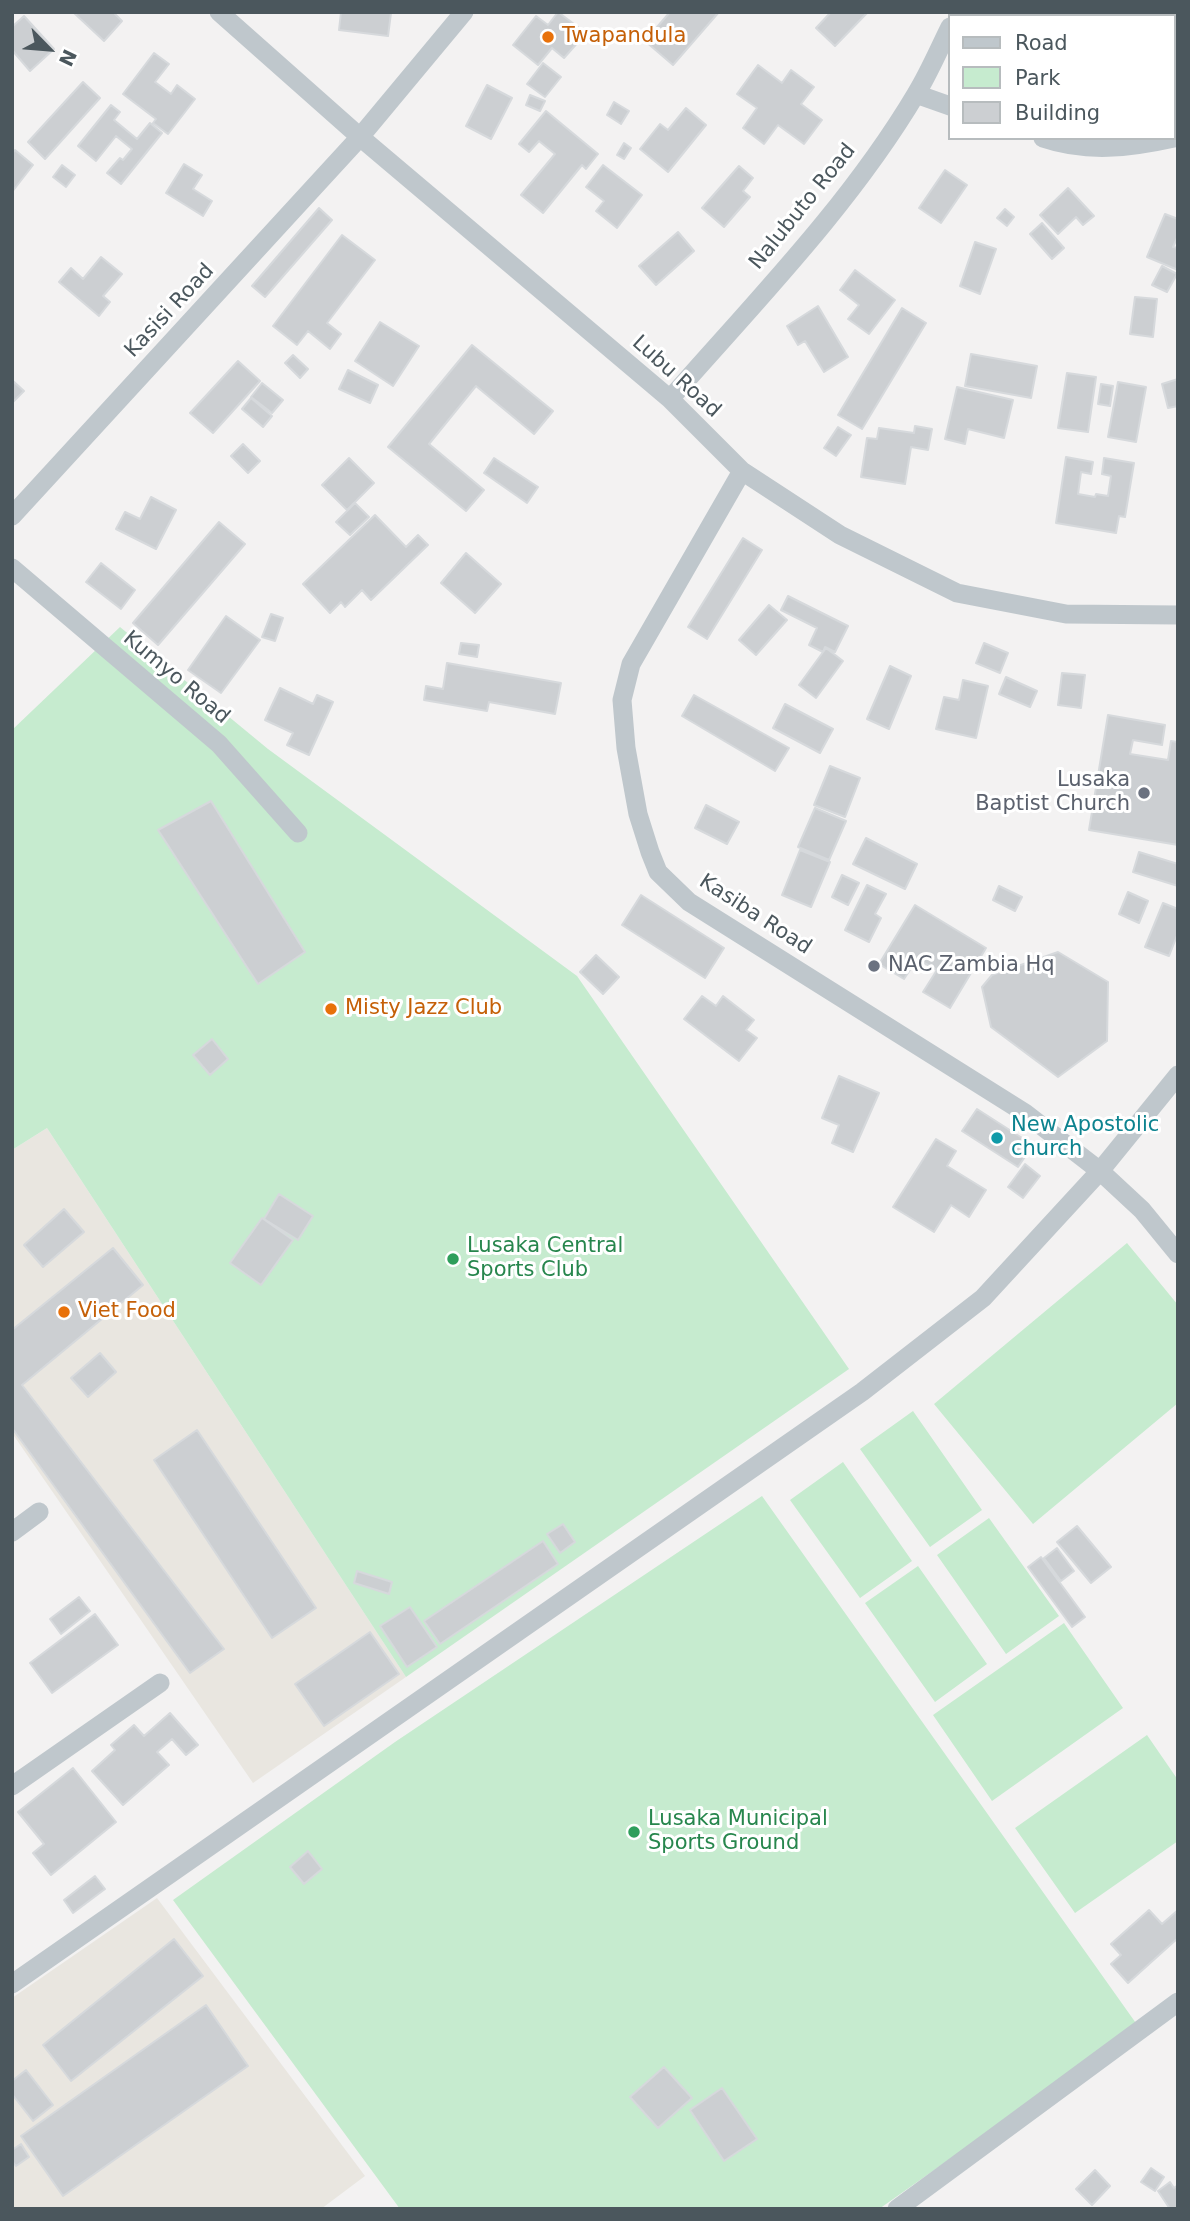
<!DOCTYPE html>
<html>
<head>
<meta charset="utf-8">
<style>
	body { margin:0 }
	#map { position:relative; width:1190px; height:2221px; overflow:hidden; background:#f3f2f2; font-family:"DejaVu Sans",sans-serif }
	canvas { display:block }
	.frame { position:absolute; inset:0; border:14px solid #4b575d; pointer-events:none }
	.legend { position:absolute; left:948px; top:14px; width:228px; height:126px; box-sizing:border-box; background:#fff; border:2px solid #b7bcbe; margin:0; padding:9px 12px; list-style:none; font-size:21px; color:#4b575d }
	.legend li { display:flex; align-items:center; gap:14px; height:35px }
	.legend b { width:35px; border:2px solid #b7bcbe }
	.north { position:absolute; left:14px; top:14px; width:70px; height:70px; -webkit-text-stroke:5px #fff; paint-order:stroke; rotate:115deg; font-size:19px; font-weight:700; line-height:28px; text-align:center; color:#4b575d }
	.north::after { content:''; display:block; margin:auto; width:24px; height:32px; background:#4b575d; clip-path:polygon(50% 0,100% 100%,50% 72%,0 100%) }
</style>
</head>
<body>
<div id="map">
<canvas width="1190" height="2221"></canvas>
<div class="frame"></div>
<ul class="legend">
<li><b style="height:9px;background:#bfc7cc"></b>Road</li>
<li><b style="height:19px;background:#c6ebcf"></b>Park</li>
<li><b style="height:19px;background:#cccfd2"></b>Building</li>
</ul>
<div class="north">N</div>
</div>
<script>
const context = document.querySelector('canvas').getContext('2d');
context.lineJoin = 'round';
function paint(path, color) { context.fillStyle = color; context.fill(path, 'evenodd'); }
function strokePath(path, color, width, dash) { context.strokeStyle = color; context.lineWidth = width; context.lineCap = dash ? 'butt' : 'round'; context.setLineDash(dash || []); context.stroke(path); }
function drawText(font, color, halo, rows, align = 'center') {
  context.font = font + ' "DejaVu Sans",sans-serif'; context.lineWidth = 6; context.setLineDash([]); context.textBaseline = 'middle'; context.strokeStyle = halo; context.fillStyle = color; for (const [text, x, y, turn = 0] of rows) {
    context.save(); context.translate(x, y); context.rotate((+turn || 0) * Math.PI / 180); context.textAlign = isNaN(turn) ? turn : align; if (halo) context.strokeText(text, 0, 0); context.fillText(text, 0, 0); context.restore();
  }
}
const commercial = new Path2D(`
	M47,1128L406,1677L253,1783L12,1433V1150Z
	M157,1898L365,2176L321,2209H12V1998Z`);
const green = new Path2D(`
	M120,627L268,749L577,976L849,1369L406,1677L47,1128L12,1150V730Z
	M1127,1243L1178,1305V1403L1033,1524L934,1404Z
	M913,1411L982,1510L930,1547L860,1449Z
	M843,1462L912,1561L860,1598L790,1500Z
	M762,1496L1138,2026L879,2209H400L173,1900L395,1742Z
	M989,1518L1059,1616L1006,1654L937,1555Z
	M918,1566L987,1664L935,1702L865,1603Z
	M1064,1623L1123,1708L992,1801L933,1715Z
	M1147,1735L1178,1780V1841L1075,1913L1015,1828Z`);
const building = new Path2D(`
	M73,12H113L122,21L104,41Z
	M341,12L391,13L388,36L339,30Z
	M558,12L578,27L572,34L580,40L564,58L552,48L538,65L513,45L536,16L548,25Z
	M670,12H719L673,65L645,41Z
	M831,12H868L835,46L816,28Z
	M1077,12H1134L1133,16H1077Z
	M24,16L54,49L30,71L12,50V27Z
	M154,53L169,64L155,82L171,94L177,85L195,99L168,134L153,123L156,119L123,94Z
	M543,63L561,77L545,97L527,84Z
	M758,65L782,83L791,70L814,87L801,104L822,120L804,144L778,125L764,144L743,128L757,108L737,94Z
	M83,82L100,98L45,159L28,142Z
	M487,85L512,98L491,139L466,126Z
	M530,95L545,101L540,111L526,105Z
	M614,102L629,111L621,124L607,115Z
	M111,105L120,112L114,120L137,139L150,123L162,133L121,184L107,173L120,158L123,160L132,149L116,136L96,161L78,146Z
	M686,108L706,125L668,172L640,149L660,124L668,130Z
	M546,111L598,154L586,169L582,165L543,213L521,195L555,154L539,141L529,152L519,144Z
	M624,143L631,148L624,159L617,155Z
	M15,150L33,165L12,192V154Z
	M184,164L202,175L193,189L212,201L203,216L166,193Z
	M62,165L75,175L66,187L53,177Z
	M603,165L642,195L617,228L596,211L604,201L586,187Z
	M739,166L753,178L743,191L750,197L724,227L702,208Z
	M945,170L967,185L941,223L919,208Z
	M1068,188L1094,216L1083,225L1076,217L1058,234L1040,215Z
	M319,208L332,220L265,297L252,286Z
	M1005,209L1014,217L1007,226L997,218Z
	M1165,214L1178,219V236L1173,247L1178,248V270L1147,257Z
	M1042,223L1064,248L1052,259L1030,234Z
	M678,232L694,251L656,285L639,266Z
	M342,235L375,260L327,323L341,334L330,349L308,331L297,345L273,326Z
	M975,242L996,249L980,294L960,286Z
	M101,257L122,274L103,296L110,302L99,316L59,282L71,268L83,279Z
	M1162,266L1177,274L1167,292L1152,285Z
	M855,270L895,300L869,334L848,319L859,305L840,290Z
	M1135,297L1157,299L1153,337L1130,334Z
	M818,306L848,357L824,372L805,341L798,345L787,326Z
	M902,308L926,323L862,429L838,415Z
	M380,322L419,346L393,386L355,361Z
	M472,345L553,411L534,434L476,386L429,444L484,490L466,511L388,447Z
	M971,354L1037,366L1031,398L965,386Z
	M293,355L308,369L300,378L285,363Z
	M238,361L260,381L213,433L190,413Z
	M348,370L378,385L370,403L339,389Z
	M1067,373L1096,377L1088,432L1058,428Z
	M1178,379V406L1168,408L1162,384Z
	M12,380L24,391L12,403Z
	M1118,382L1146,387L1136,442L1108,437Z
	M262,383L283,400L272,413L251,397Z
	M1101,384L1113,386L1110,406L1098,404Z
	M957,387L1013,400L1004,438L968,429L965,444L945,439Z
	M251,398L272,416L263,427L242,409Z
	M915,426L932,429L928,450L911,447L905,484L861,477L867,438L877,439L879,428L914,433Z
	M838,427L851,435L836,456L824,448Z
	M243,444L260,461L248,473L231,456Z
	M1066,457L1093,462L1091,474L1081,472L1078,494L1095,497L1096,494L1108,496L1111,476L1102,474L1104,458L1134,463L1125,517L1119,516L1116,533L1056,523Z
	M349,458L374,483L347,510L322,485Z
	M494,458L538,487L527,503L484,473Z
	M151,497L176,510L156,549L116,529L125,512L140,519Z
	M355,503L369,517L350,535L336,522Z
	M375,515L406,547L418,535L428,545L371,600L362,590L345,607L341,602L330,613L303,584Z
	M219,522L245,544L158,645L133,623Z
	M743,538L762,550L707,639L688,627Z
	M466,553L501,584L475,613L441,583Z
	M101,563L135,590L121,609L86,582Z
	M788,596L848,626L835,652L825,647L823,652L809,645L817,628L781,610Z
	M769,605L787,620L756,655L739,640Z
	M271,614L283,618L275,641L262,637Z
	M226,616L260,640L221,693L188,670Z
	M461,643L479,645L477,657L459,654Z
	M984,643L1008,653L1000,673L976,663Z
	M826,648L843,661L816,698L799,685Z
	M447,663L561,683L555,714L489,702L487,711L424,700L426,686L443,689Z
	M890,666L911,676L889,729L867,719Z
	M1062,673L1085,675L1081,708L1058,705Z
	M1006,677L1037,691L1030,707L999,694Z
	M963,680L988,686L976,738L936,729L944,697L959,700Z
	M280,688L313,704L317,695L333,702L309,755L287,745L293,733L265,720Z
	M694,695L789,748L775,771L682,716Z
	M785,704L833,729L820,753L773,728Z
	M1108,715L1165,725L1162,745L1133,740L1130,754L1168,760L1171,741L1178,742V845L1089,830Z
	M830,766L860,778L845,817L814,805Z
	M211,801L305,952L258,984L158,830Z
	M706,805L739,822L727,844L695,828Z
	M815,808L846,821L829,860L798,847Z
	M866,838L917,864L905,889L853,864Z
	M800,850L830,862L811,907L782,895Z
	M1139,852L1178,864V886L1133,872Z
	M842,875L859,883L848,905L832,897Z
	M867,885L886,894L875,914L881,918L869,942L845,930Z
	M999,886L1022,897L1015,911L993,900Z
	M1128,892L1148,901L1139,923L1119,914Z
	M641,895L724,948L705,978L622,925Z
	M1163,903L1178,909V933L1169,956L1145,947Z
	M915,905L986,948L950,1008L923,992L937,970L917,959L904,979L879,964Z
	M1058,952L1108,982L1107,1041L1058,1077L991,1027L982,987L992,975Z
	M596,955L619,977L603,994L580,972Z
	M702,996L716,1006L723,996L754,1020L746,1030L757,1038L739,1061L684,1019Z
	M212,1039L228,1059L210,1075L193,1055Z
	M839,1076L879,1093L853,1152L832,1143L839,1125L822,1118Z
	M977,1109L1033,1145L1018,1167L962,1131Z
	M936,1139L956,1151L947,1166L986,1190L969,1217L951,1205L934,1232L893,1207Z
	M1025,1164L1040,1176L1023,1198L1008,1187Z
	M279,1194L313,1216L298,1240L264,1219Z
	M64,1209L84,1232L43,1267L24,1245Z
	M262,1218L293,1240L261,1285L230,1263Z
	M113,1248L143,1285L22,1385L224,1649L190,1673L12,1428V1330Z
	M100,1353L116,1372L88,1397L71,1378Z
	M197,1430L316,1608L272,1638L154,1460Z
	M563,1524L575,1542L560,1553L547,1534Z
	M1077,1526L1111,1567L1091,1583L1057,1542Z
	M543,1541L558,1564L440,1644L424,1621Z
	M1057,1548L1074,1571L1061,1581L1044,1558Z
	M1041,1557L1085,1617L1072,1627L1028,1567Z
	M357,1571L392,1582L389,1594L354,1583Z
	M79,1597L90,1611L61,1634L50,1619Z
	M410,1607L437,1647L407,1667L380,1626Z
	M95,1614L118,1645L52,1693L30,1663Z
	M370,1632L399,1674L324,1726L295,1684Z
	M170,1713L198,1745L186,1755L172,1739L157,1752L169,1765L123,1805L92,1771L115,1750L111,1745L134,1725L144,1736Z
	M73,1768L116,1822L51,1875L33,1853L44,1844L18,1812Z
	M308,1851L322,1869L304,1884L290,1867Z
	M95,1876L105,1889L73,1913L64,1900Z
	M1149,1910L1162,1924L1178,1910V1938L1128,1983L1111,1964L1121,1955L1111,1944Z
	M174,1939L203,1976L71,2081L43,2045Z
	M206,2005L248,2066L63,2196L21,2136Z
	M664,2067L692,2098L658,2128L630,2097Z
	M26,2070L53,2105L33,2121L12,2094V2081Z
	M722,2088L757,2139L724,2161L690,2110Z
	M21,2144L29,2157L16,2166L12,2161V2150Z
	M1151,2168L1164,2177L1155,2191L1141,2182Z
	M1095,2170L1110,2186L1092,2205L1076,2189Z
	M1170,2182L1174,2188L1178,2185V2209H1170L1158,2191Z`);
const minor = new Path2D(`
	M219,12L360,137L670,399L742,471L840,535L957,593L1066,614L1178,615
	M916,94L950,106
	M1043,138C1087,153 1129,148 1174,138
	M670,399C755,302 850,205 916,94C929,73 939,49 950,27
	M742,471L631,664L622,700L626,748L638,814L650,852L658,872L689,902L1025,1113L1100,1171L1142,1210L1178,1254
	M12,516L360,137L464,12
	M12,568L219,744L298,833
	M12,1532L39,1512
	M12,1786L160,1683
	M12,1984L862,1392L983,1298L1100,1171L1178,1075
	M897,2209L1178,2002`);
const markers = [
	[548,37,7,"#e8710a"],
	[1144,793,7,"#6b7280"],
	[874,966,7,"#6b7280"],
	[331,1009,7,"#e8710a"],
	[997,1138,7,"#0f9aa8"],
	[453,1259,7,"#2e9e5b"],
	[64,1312,7,"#e8710a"],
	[634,1832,7,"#2e9e5b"]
];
const foodNames = [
	["Twapandula",562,37],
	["Misty Jazz Club",345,1009],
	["Viet Food",78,1312]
];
const streetNames = [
	["Nalubuto Road",803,207,-51],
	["Kasisi Road",170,311,-47],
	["Lubu Road",676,377,42],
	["Kumyo Road",176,678,40],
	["Kasiba Road",755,915,33]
];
const worshipNames = [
	["Lusaka",1130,781],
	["Baptist Church",1130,805],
	["NAC Zambia Hq",888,966,"left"]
];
const cultureNames = [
	["New Apostolic",1011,1126],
	["church",1011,1150]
];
const leisureNames = [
	["Lusaka Central",467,1247],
	["Sports Club",467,1271],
	["Lusaka Municipal",648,1820],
	["Sports Ground",648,1844]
];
paint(commercial, '#e9e6e0');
paint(green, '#c6ebcf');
paint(building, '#cccfd2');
strokePath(building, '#d6d9dc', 2);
strokePath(minor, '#bfc7cc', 19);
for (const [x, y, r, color] of markers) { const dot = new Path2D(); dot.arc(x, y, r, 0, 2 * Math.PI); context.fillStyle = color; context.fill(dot); strokePath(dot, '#fff', 2.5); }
drawText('21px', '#c56008', '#fff', foodNames, 'left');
drawText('21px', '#4b575d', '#fff', streetNames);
drawText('21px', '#5b616d', '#fff', worshipNames, 'right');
drawText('21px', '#0d838f', '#fff', cultureNames, 'left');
drawText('21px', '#27864d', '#fff', leisureNames, 'left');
</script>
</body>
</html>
